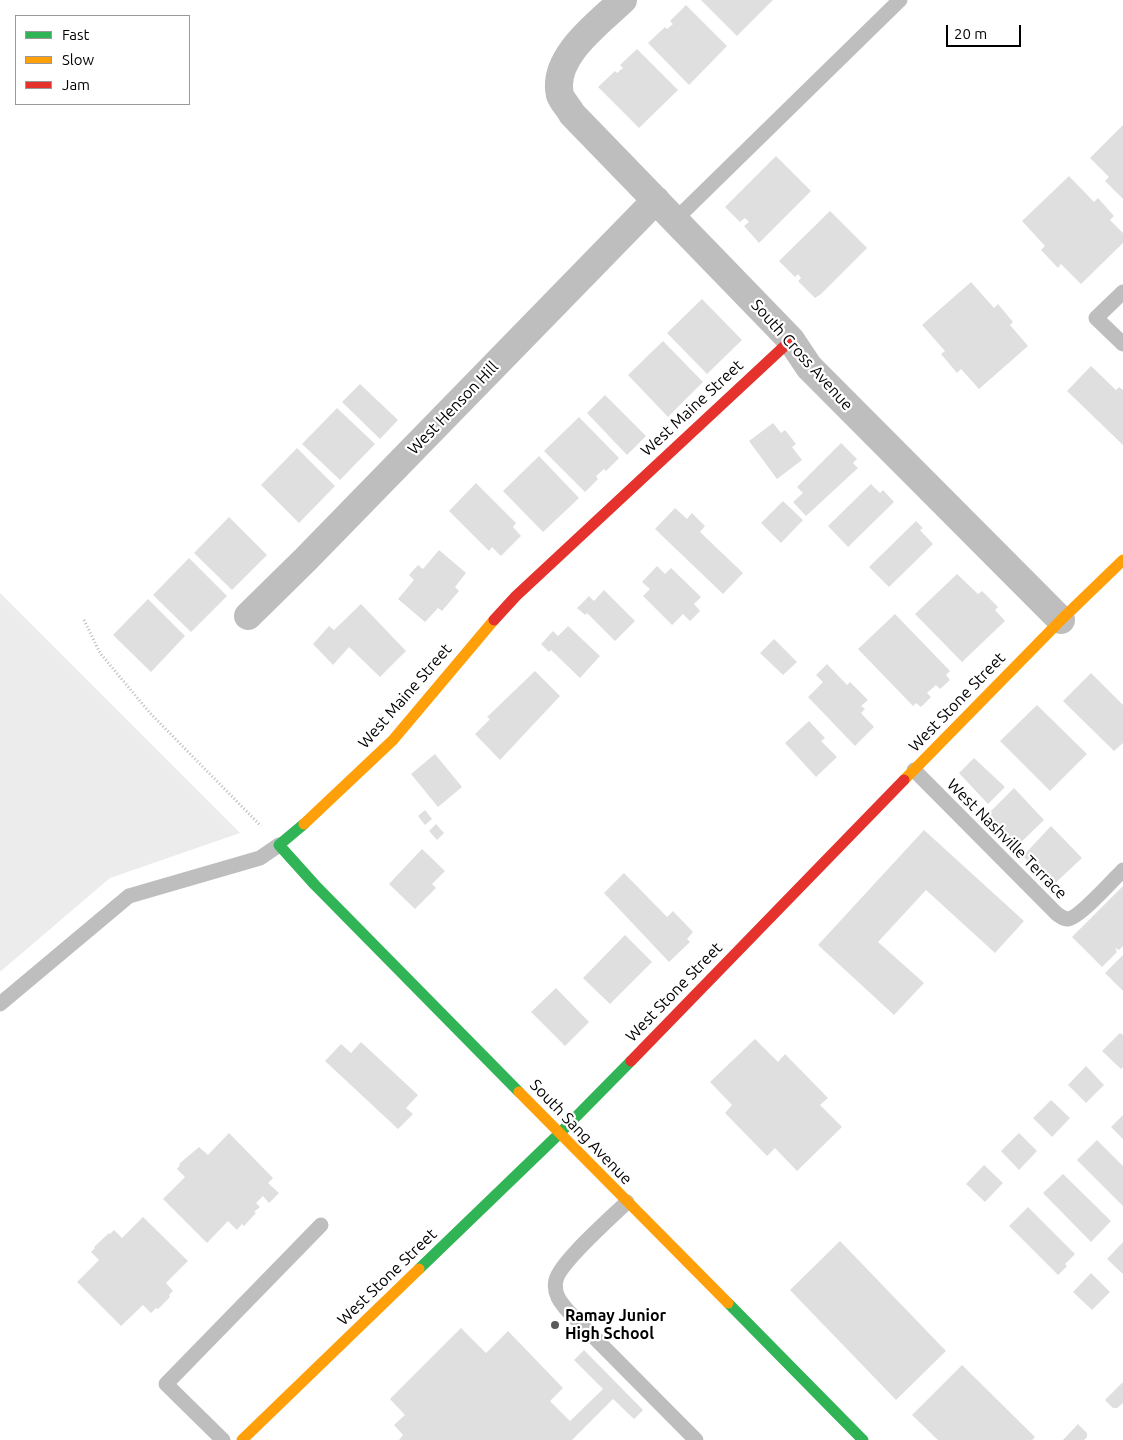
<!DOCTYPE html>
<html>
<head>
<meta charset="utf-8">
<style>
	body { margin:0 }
	#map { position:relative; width:1123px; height:1440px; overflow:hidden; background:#fff; font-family:Ubuntu,sans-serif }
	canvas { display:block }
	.legend { position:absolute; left:15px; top:15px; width:175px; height:90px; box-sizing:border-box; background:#fff; border:1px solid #999; margin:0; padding:6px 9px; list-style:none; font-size:15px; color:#000 }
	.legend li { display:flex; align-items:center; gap:10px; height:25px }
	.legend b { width:25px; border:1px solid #999 }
	.scale { position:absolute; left:946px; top:25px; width:75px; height:22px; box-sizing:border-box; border:2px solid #000; border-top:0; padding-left:6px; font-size:15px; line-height:18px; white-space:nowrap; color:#000; -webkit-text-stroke:4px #fff; paint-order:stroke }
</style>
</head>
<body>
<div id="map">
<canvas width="1123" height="1440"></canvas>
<ul class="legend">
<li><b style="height:6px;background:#30b455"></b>Fast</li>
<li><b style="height:6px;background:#ff9f0a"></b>Slow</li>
<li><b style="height:6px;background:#e5322d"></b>Jam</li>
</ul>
<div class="scale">20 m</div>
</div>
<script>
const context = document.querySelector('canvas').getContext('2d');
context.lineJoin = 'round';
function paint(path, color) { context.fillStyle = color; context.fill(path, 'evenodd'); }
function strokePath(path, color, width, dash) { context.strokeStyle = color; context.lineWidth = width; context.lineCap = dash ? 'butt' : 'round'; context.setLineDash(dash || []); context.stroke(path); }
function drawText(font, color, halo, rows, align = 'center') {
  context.font = font + ' Ubuntu,sans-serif'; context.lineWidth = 4.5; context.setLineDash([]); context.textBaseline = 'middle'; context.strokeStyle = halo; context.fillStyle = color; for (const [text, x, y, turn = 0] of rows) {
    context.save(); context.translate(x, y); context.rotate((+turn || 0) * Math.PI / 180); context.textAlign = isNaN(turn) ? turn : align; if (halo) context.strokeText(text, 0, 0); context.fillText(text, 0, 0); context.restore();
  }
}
const green = new Path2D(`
	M0,593L240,833L110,878L1,971L0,970Z`);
const building = new Path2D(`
	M701,0H773L737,36Z
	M686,5L727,46L689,85L648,43L665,27L667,29L673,24L670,21Z
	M637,49L678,90L639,128L598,87L615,71L617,73L623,68L620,65Z
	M1123,125V199L1105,181L1109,177L1090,158Z
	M776,156L811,191L759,243L744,226L749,222L745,218L740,222L725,207Z
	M1069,176L1094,202L1098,198L1114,216L1110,220L1123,233V243L1081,284L1061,264L1058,268L1041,250L1045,246L1022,221Z
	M830,211L867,248L821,294L815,298L798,281L801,278L798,274L795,277L779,261Z
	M971,282L994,308L998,304L1013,322L1010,325L1028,346L979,389L961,369L957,373L941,354L945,351L922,325Z
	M702,299L742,340L707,374L667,333Z
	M663,341L703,382L668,417L628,375Z
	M1091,366L1116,390L1119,387L1123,390V445L1067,391Z
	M360,384L398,420L380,439L342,402Z
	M605,395L646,436L627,455L587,413Z
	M337,408L375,444L340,480L302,444Z
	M579,417L619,458L606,471L604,469L596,476L598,479L585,492L544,451Z
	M773,423L781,433L785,430L796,444L792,447L802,460L777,479L749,441Z
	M841,443L857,459L853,463L858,468L806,516L793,502L803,493L797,487Z
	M297,448L335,486L299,523L261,485Z
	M539,456L579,498L543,532L503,491Z
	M476,483L516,523L513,527L521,536L501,556L492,547L489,551L449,511Z
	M871,484L880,493L883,490L894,502L848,547L828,526Z
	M783,501L803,520L781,543L761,523Z
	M675,508L687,519L692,513L705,526L700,532L743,573L723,594L655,529Z
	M229,517L267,555L232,590L194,553Z
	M916,521L923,528L920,530L933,544L889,587L869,567Z
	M439,550L466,573L455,587L459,591L442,611L438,608L425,622L398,599L414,580L409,575L418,565L423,569Z
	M189,558L227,596L191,632L153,595Z
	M657,566L665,574L671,568L701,597L694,604L700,611L690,621L683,614L672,625L643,596L650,589L642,582Z
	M957,574L978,594L982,591L998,607L995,610L1005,621L962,662L915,614Z
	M604,590L635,621L615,641L587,613L585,615L577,608L589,596L594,601Z
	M148,599L185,636L151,672L113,635Z
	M361,604L406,651L380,677L349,647L333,665L313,644L329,626L334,630Z
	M895,614L950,671L946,675L950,680L940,689L936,685L927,693L931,697L921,707L916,703L913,706L858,649Z
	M568,626L600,656L580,678L551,650L549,652L541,644L553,631L558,636Z
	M774,639L797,662L783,675L760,653Z
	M827,664L847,685L850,682L868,700L861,706L865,709L861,713L874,727L855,746L808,697L823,682L816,675Z
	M535,671L560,696L500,760L475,734L490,719L487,717Z
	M1091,673L1123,705V743L1114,751L1063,701Z
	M1037,705L1087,754L1050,791L1000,741Z
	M809,721L825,738L821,741L837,757L816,777L785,743Z
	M435,754L462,787L438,807L411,774Z
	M974,758L1005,787L988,804L959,773Z
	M1014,788L1044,820L1015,848L985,817Z
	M425,810L432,819L425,825L418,816Z
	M436,824L444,833L437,840L429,831Z
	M1051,826L1082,858L1052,886L1023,856Z
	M924,830L1024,921L995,953L926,890L878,942L924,983L894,1015L818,945Z
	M422,849L445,871L432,884L436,888L415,909L389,884Z
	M624,873L667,917L673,911L693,932L687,939L690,942L669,962L604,893Z
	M1123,886V946L1119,950L1115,948L1117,952L1102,967L1072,937Z
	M625,935L652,962L610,1004L583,978Z
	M1123,955V991L1105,973Z
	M556,988L589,1022L565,1046L531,1012Z
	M1120,1033L1123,1035V1067L1121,1069L1102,1051Z
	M755,1039L778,1062L785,1054L828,1098L820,1105L842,1127L797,1171L775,1148L767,1156L725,1113L732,1105L710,1082Z
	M361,1042L418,1095L406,1108L413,1114L398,1129L325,1061L341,1044L351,1053Z
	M1086,1066L1104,1085L1086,1103L1068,1085Z
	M1051,1100L1070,1118L1052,1137L1033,1118Z
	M1123,1115V1139L1111,1127Z
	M229,1133L273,1178L268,1183L279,1193L269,1203L263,1196L256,1203L260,1207L254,1212L256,1213L244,1226L242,1224L237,1230L228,1221L207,1243L163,1199L185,1177L177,1169L180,1165L179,1164L199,1147L208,1155Z
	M1019,1133L1037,1151L1019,1170L1001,1151Z
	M1097,1140L1123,1166V1206L1077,1160Z
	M984,1165L1003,1183L985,1202L966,1184Z
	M1063,1174L1111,1221L1091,1242L1043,1193Z
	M1028,1207L1075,1254L1065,1264L1067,1266L1058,1275L1009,1226Z
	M143,1217L188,1261L166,1283L173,1291L169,1295L170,1297L158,1309L156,1308L151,1313L143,1305L121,1326L77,1282L99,1260L91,1252L95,1248L94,1247L109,1233L110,1234L114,1230L122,1238Z
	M840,1241L946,1351L896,1400L790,1290Z
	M1123,1242V1274L1107,1259Z
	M1091,1273L1110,1292L1092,1310L1073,1292Z
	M461,1328L486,1353L508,1331L563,1388L550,1401L570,1421L603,1389L574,1360L584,1350L643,1410L634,1419L613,1399L572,1440H399L403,1435L394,1425L405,1415L390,1399Z
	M962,1365L1035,1437L1032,1440H938L912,1415Z
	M1123,1382V1403L1117,1408H1113L1105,1400Z
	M1078,1424L1087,1433V1437L1084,1440H1063Z`);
const path = new Path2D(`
	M84,620L100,653L150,713L261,826`);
const lane = new Path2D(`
	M675,220L900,0
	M1123,292L1096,318L1123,344
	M914,770L1057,914C1060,916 1063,919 1068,919C1079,918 1113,880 1123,870
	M0,1004L129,896L260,858L279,845
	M627,1202C612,1217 560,1262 556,1280C553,1293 560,1302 568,1311L696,1440
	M223,1440L166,1384L321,1225`);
const street = new Path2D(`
	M623,0C599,23 551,57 560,95C562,101 569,108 572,114L791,340L809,367L1061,620
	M248,616L306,559L656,200`);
const fast = new Path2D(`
	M304,824L279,845L315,885L519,1092
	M419,1269L560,1133L631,1061
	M728,1303L863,1440`);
const slow = new Path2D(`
	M904,780L1061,620L1123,560
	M304,824L393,740L494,620
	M519,1092L728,1303
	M242,1440L419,1269`);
const jam = new Path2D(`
	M494,620L516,596L791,340
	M631,1061L904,780`);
const markers = [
	[555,1325,5,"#595959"]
];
const streetNames = [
	["South Cross Avenue",802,355,48],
	["West Henson Hill",453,408,-46],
	["West Maine Street",692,408,-43],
	["West Maine Street",405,696,-49],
	["West Stone Street",957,702,-46],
	["West Nashville Terrace",1007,839,45],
	["West Stone Street",674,992,-46],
	["South Sang Avenue",581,1132,46],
	["West Stone Street",387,1277,-44]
];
const poiNames = [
	["Ramay Junior",565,1316],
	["High School",565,1334]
];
paint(green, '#ececec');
paint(building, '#dfdfdf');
strokePath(path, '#b9b9b9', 3, [1, 2.5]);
strokePath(lane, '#bebebe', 15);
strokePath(street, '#bebebe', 28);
strokePath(fast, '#30b455', 11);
strokePath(slow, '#ff9f0a', 11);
strokePath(jam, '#e5322d', 11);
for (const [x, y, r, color] of markers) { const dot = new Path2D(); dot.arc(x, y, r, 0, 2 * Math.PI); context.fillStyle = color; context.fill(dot); strokePath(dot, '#fff', 2); }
drawText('16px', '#000', '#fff', streetNames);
drawText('bold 16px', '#000', '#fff', poiNames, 'left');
</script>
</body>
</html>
